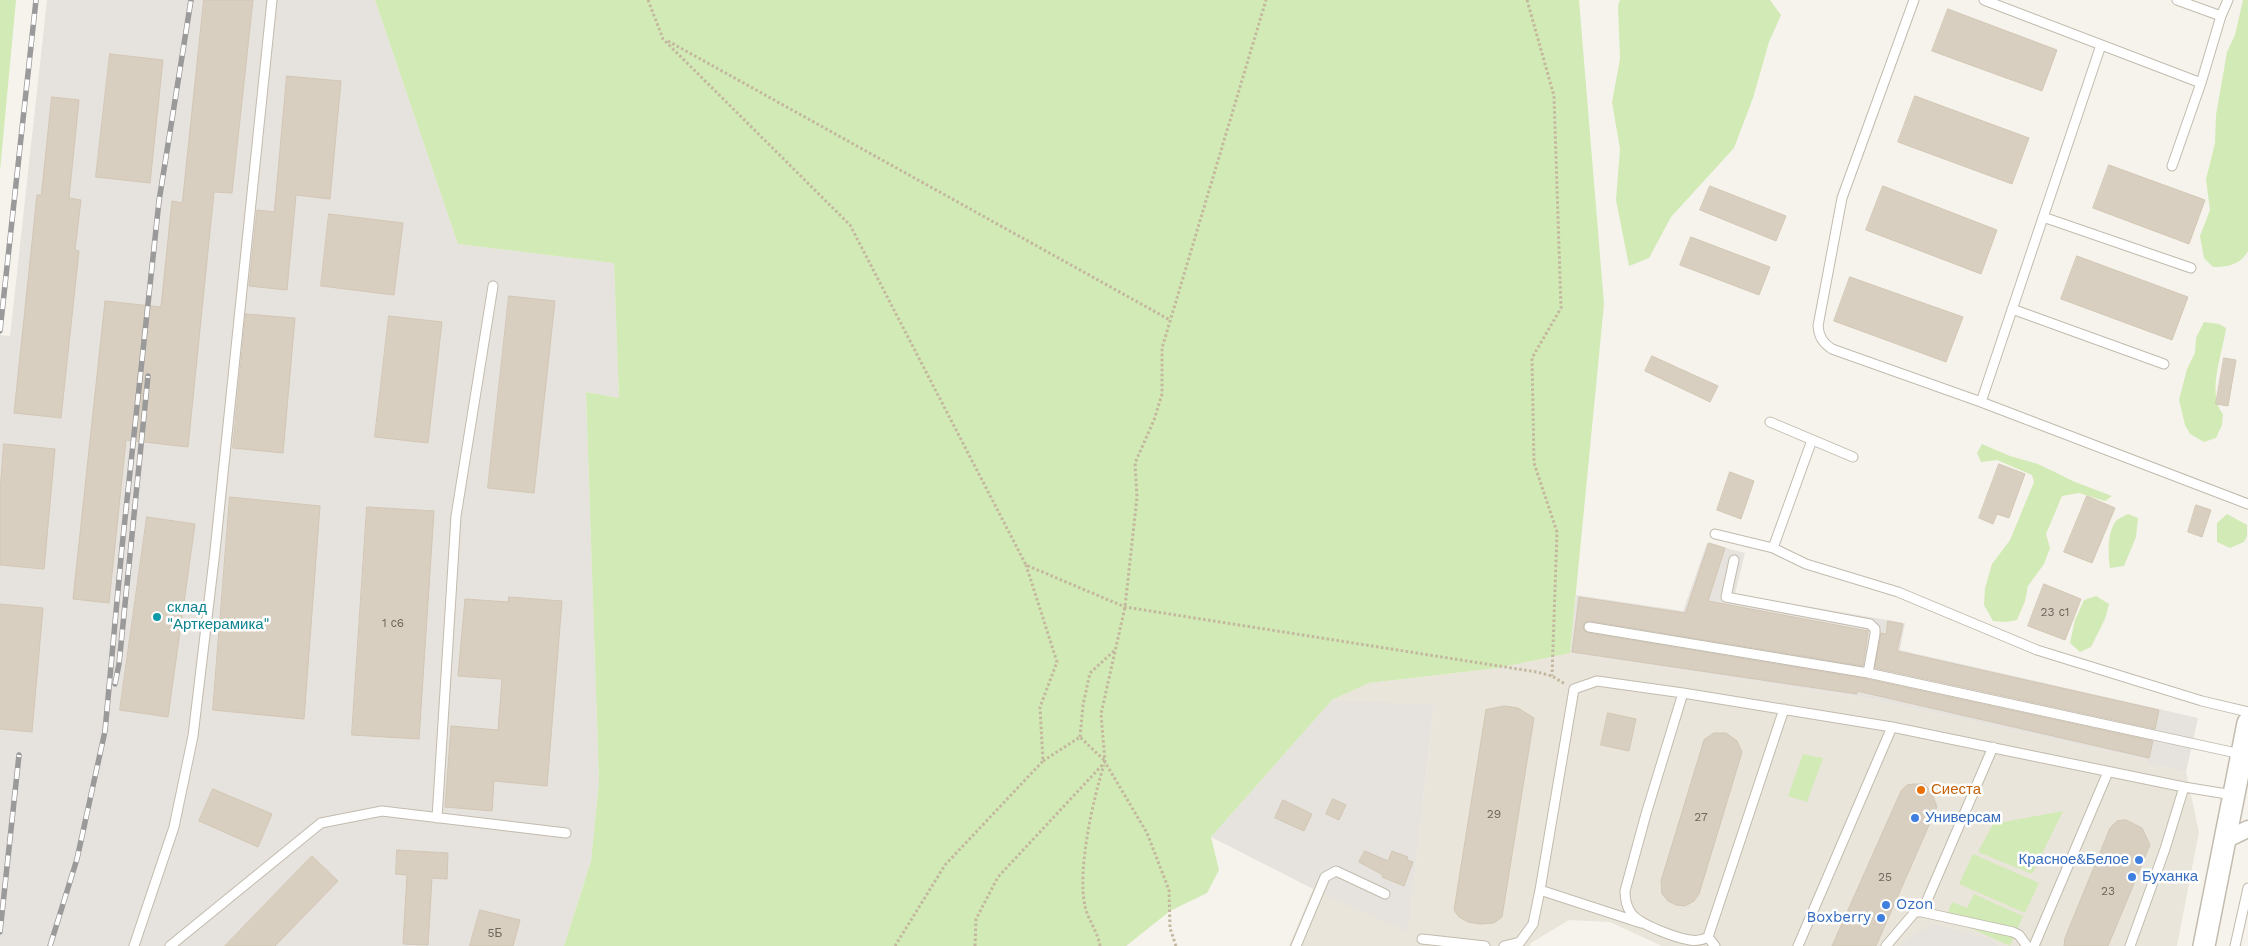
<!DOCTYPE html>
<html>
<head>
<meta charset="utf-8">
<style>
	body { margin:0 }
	canvas { display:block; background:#f6f3ec }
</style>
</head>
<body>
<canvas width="2248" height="946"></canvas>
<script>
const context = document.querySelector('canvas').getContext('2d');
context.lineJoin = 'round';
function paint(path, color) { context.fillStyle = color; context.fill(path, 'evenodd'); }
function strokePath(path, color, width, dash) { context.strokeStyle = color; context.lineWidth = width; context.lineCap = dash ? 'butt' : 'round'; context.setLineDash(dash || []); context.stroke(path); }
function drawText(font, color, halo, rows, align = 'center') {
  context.font = font + ' "Work Sans",sans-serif'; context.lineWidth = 5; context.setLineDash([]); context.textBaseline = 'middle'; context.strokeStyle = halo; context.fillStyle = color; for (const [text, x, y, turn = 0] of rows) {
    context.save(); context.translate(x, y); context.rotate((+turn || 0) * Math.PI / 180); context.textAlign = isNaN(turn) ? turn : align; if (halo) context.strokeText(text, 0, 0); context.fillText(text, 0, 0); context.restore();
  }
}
const residential = new Path2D(`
	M1570,653L1873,699L2148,760L2149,763L2186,772L2199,832L2177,946H1999L1993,940L1901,943L1900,946H1662L1610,922L1569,920L1531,943L1530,946H1289L1313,889L1408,931L1434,706L1332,700L1369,683L1498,668Z`);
const industrial = new Path2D(`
	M47,0H375L458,244L614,263L619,398L586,392L599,782L591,861L564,946H0V335L10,336Z
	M1707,543L1745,553L1735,594L1905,623L1900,650L2198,718L2186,772L2148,763V760L1873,699L1570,653L1576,595L1683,611Z
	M1332,700L1434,705L1408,932L1327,896L1211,837Z
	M1933,924L1993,940L1999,946H1900L1901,943Z`);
const green = new Path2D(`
	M0,0H16L0,171Z
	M375,0H1579L1604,304L1570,653L1498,668L1369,683L1332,700L1211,837L1219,870L1207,893L1170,911L1126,946H564L591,861L599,782L586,392L619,398L614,263L458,244Z
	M1620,0H1770L1781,15L1769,42L1753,98L1734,148L1671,217L1649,258L1629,266L1616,200L1620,149L1612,102L1620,59L1618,5Z
	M2243,0H2248V251C2240,265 2228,267 2213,267L2204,258L2200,236L2210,210L2206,179L2215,143L2216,115L2227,52L2235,35Z
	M2204,322L2219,324L2226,328C2223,352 2206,394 2223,414L2222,425L2216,438L2204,442L2190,434L2185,425L2179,400L2187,369L2195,353L2196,338Z
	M1982,444L2010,456L2038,464L2075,482L2112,496L2105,501L2079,493L2062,496L2046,534L2050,548L2044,564L2028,586L2025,601L2017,620L2006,622L1993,621L1984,605L1985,588L1992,564L2010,540L2034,482L2032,475L1997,460L1981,462L1977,453Z
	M2128,514L2138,518L2136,537L2124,566L2110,568C2108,555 2107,530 2117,520C2120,518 2124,516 2128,514Z
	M2227,514L2247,525V536L2244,542L2230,548L2217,542V523Z
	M2096,596L2109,604L2105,619L2091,647L2080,652L2070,643L2075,620L2084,600Z
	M1803,754L1823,758L1807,802L1788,796Z
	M2063,811L2032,874L1978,852L1993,824Z
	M1973,854L2039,883L2025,913L1959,884Z
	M1974,894L2023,916L2010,946L1946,917L1952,902L1967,908Z`);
const building = new Path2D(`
	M204,0H253L232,193L214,192L188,447L126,440L109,603L73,599L105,301L161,307L172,201L182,203Z
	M1948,9L2057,50L2042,91L1932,51Z
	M110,54L163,60L150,183L96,177Z
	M287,76L341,81L330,199L296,195L287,290L249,286L257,210L274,212Z
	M1915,96L2029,138L2012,184L1898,142Z
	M52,97L79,100L69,198L81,200L75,250L79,251L61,418L14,413L37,195H41Z
	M2109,165L2205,200L2189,244L2093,208Z
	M1710,186L1786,216L1776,241L1700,210Z
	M1883,186L1997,230L1981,274L1866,230Z
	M329,214L403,223L394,295L321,286Z
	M1691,237L1770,267L1759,295L1680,265Z
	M2077,256L2188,297L2172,340L2061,299Z
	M1850,277L1963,317L1946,362L1834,321Z
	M509,296L555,301L534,493L488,488Z
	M246,314L295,318L283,453L233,448Z
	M389,316L442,322L428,443L375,437Z
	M1652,356L1718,386L1710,402L1645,371Z
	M2224,358L2236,360L2228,406L2216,404Z
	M4,444L55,449L44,569L0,565V493Z
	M1999,464L2025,474L2009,518L1997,514L1993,524L1979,518Z
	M1730,472L1754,481L1741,519L1717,510Z
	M2087,496L2115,508L2092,563L2064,552Z
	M230,497L320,506L304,719L213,710Z
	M2196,505L2211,510L2202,537L2188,532Z
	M367,507L434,511L419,739L352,735Z
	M147,517L195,524L168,717L120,710Z
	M1709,543L1725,548L1708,601L1868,631L1863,666L1590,621L1584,623L1583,630L1588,633L1867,679L2153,741L2149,758L1857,691V694L1572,652L1579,597L1685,613Z
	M2044,584L2081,599L2065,640L2028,626Z
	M509,597L562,601L547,786L494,781L492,811L445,807L451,726L498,730L502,679L458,676L465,599L508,602Z
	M0,604L43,608L32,732L0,729Z
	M1888,621L1903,624L1897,651L2159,710L2155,729L1875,668L1881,633L1886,634Z
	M1505,706L1518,708L1534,718L1502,917L1494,923L1480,924L1468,922L1459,917L1454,910L1486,710Z
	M1608,713L1636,719L1629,751L1601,745Z
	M1714,733H1726L1737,741L1742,752L1699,894L1694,901L1685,906L1676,905L1668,901L1662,894L1661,881L1704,740Z
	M1915,784H1924L1931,791L1937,807L1876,946H1832L1901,791L1907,785Z
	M213,789L272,814L258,847L199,821Z
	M1333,799L1346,805L1339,820L1326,814Z
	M1283,800L1312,814L1304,831L1275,818Z
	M2126,820L2142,828L2150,845L2108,946H2064L2065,938L2110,828L2117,821Z
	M397,850L448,853L447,879L432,878L428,945L403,944L407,875L396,874Z
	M1365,851L1388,861L1392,851L1408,857L1407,860L1413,862L1404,886L1382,877L1383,875L1359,862Z
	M312,856L338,881L275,946H225Z
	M480,910L520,920L513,946H470Z`);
const path = new Path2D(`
	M648,0L663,39L850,225L1026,565L1125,607L1537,672L1552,676L1565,684
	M1527,0L1554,96L1561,308L1532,358L1534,463L1557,532L1552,676
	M668,41L1170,320
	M1080,737L1083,705L1090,673L1115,650
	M1043,761L1080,737L1105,761
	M895,946L945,865L1043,761L1040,707L1057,662L1026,565
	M975,946L976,919L998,877L1105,762
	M1100,946C1098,932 1088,920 1085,906C1077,871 1093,799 1104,765
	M1176,946L1170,928L1169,890L1147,833L1105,762L1101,714L1125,607L1137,497L1135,463L1154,420L1162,394V348L1266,0`);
const service = new Path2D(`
	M1914,0L1842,198L1818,326C1819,337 1823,343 1832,349L1981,402L2248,504
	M1984,0L2201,83
	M2177,0L2221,16L2228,0
	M2172,166L2201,83L2221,16
	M2043,217L2191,268
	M2012,309L2164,364
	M1981,402L2101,45
	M1770,422L1853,457
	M1715,534L1773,548L1812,440
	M1773,548L1806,564L1898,592L2037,650L2202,701L2248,712
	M1734,560L1726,597L1870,624L1875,629V634L1868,673
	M1589,627L1868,673L2241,754
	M1683,693L1646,814L1625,891C1625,899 1626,906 1631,913C1638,924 1676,938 1690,940C1696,941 1703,940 1708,937L1715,946
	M437,818L456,516L493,286
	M1922,912L1993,747
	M1641,923L1540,890L1574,689L1597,681L1683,693L1892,727L2184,787L2233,795
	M1708,937L1784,709
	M1422,939L1485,946
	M134,946L174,827L193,736L215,551L272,0
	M170,946L321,823L382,811L566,833
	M1296,946L1325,877L1336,871L1385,894
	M1504,946L1520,942L1533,924L1540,890
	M1798,946L1892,727
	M1886,946L1915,912H1922L2013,932L2019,935L2027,946
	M2034,946L2108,772
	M2130,946L2165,849L2184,787
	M2235,946L2248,888`);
const minor = new Path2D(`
	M2225,840L2248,829`);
const tertiary = new Path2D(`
	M2204,946L2248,723`);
const rail = new Path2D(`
	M0,331L36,0
	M115,684L119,664L148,376
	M0,932L19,755
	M50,946L77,859L105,731L122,547L159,201L191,0`);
const markers = [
	[157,617,5,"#0f9aa8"],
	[1921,790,5,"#e8710a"],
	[1915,818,5,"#3f7fe0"],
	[2139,860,5,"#3f7fe0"],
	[2132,877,5,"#3f7fe0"],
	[1886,905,5,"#3f7fe0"],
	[1881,918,5,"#3f7fe0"]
];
const numberNames = [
	["23 с1",2055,612],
	["1 с6",393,623],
	["29",1494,814],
	["27",1701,817],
	["25",1885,877],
	["23",2108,891],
	["5Б",495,933]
];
const cultureNames = [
	["склад",167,608],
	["\"Арткерамика\"",167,625]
];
const foodNames = [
	["Сиеста",1931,790]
];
const shopNames = [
	["Универсам",1925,818],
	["Красное&Белое",2129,860,"right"],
	["Буханка",2142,877],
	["Ozon",1896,905],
	["Boxberry",1871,918,"right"]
];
paint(residential, '#eae5da');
paint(industrial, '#e6e2dd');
paint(green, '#d2eab5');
paint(building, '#d8cfc1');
strokePath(building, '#d3c7b4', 1);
strokePath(service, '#c2bbae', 11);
strokePath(minor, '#c2bbae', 19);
strokePath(tertiary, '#c2bbae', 24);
strokePath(path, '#c4b79f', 3, [2.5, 2.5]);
strokePath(service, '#fff', 9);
strokePath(minor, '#fff', 16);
strokePath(tertiary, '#fff', 21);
strokePath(rail, '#9a9a9a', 5.5);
strokePath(rail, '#fff', 4, [11]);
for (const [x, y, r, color] of markers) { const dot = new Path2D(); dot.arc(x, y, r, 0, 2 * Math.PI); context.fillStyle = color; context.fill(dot); strokePath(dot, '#fff', 2); }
drawText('12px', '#6e675b', null, numberNames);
drawText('15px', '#0d838f', '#fff', cultureNames, 'left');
drawText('15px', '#c56008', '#fff', foodNames, 'left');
drawText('15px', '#366cbe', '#fff', shopNames, 'left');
</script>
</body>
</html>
